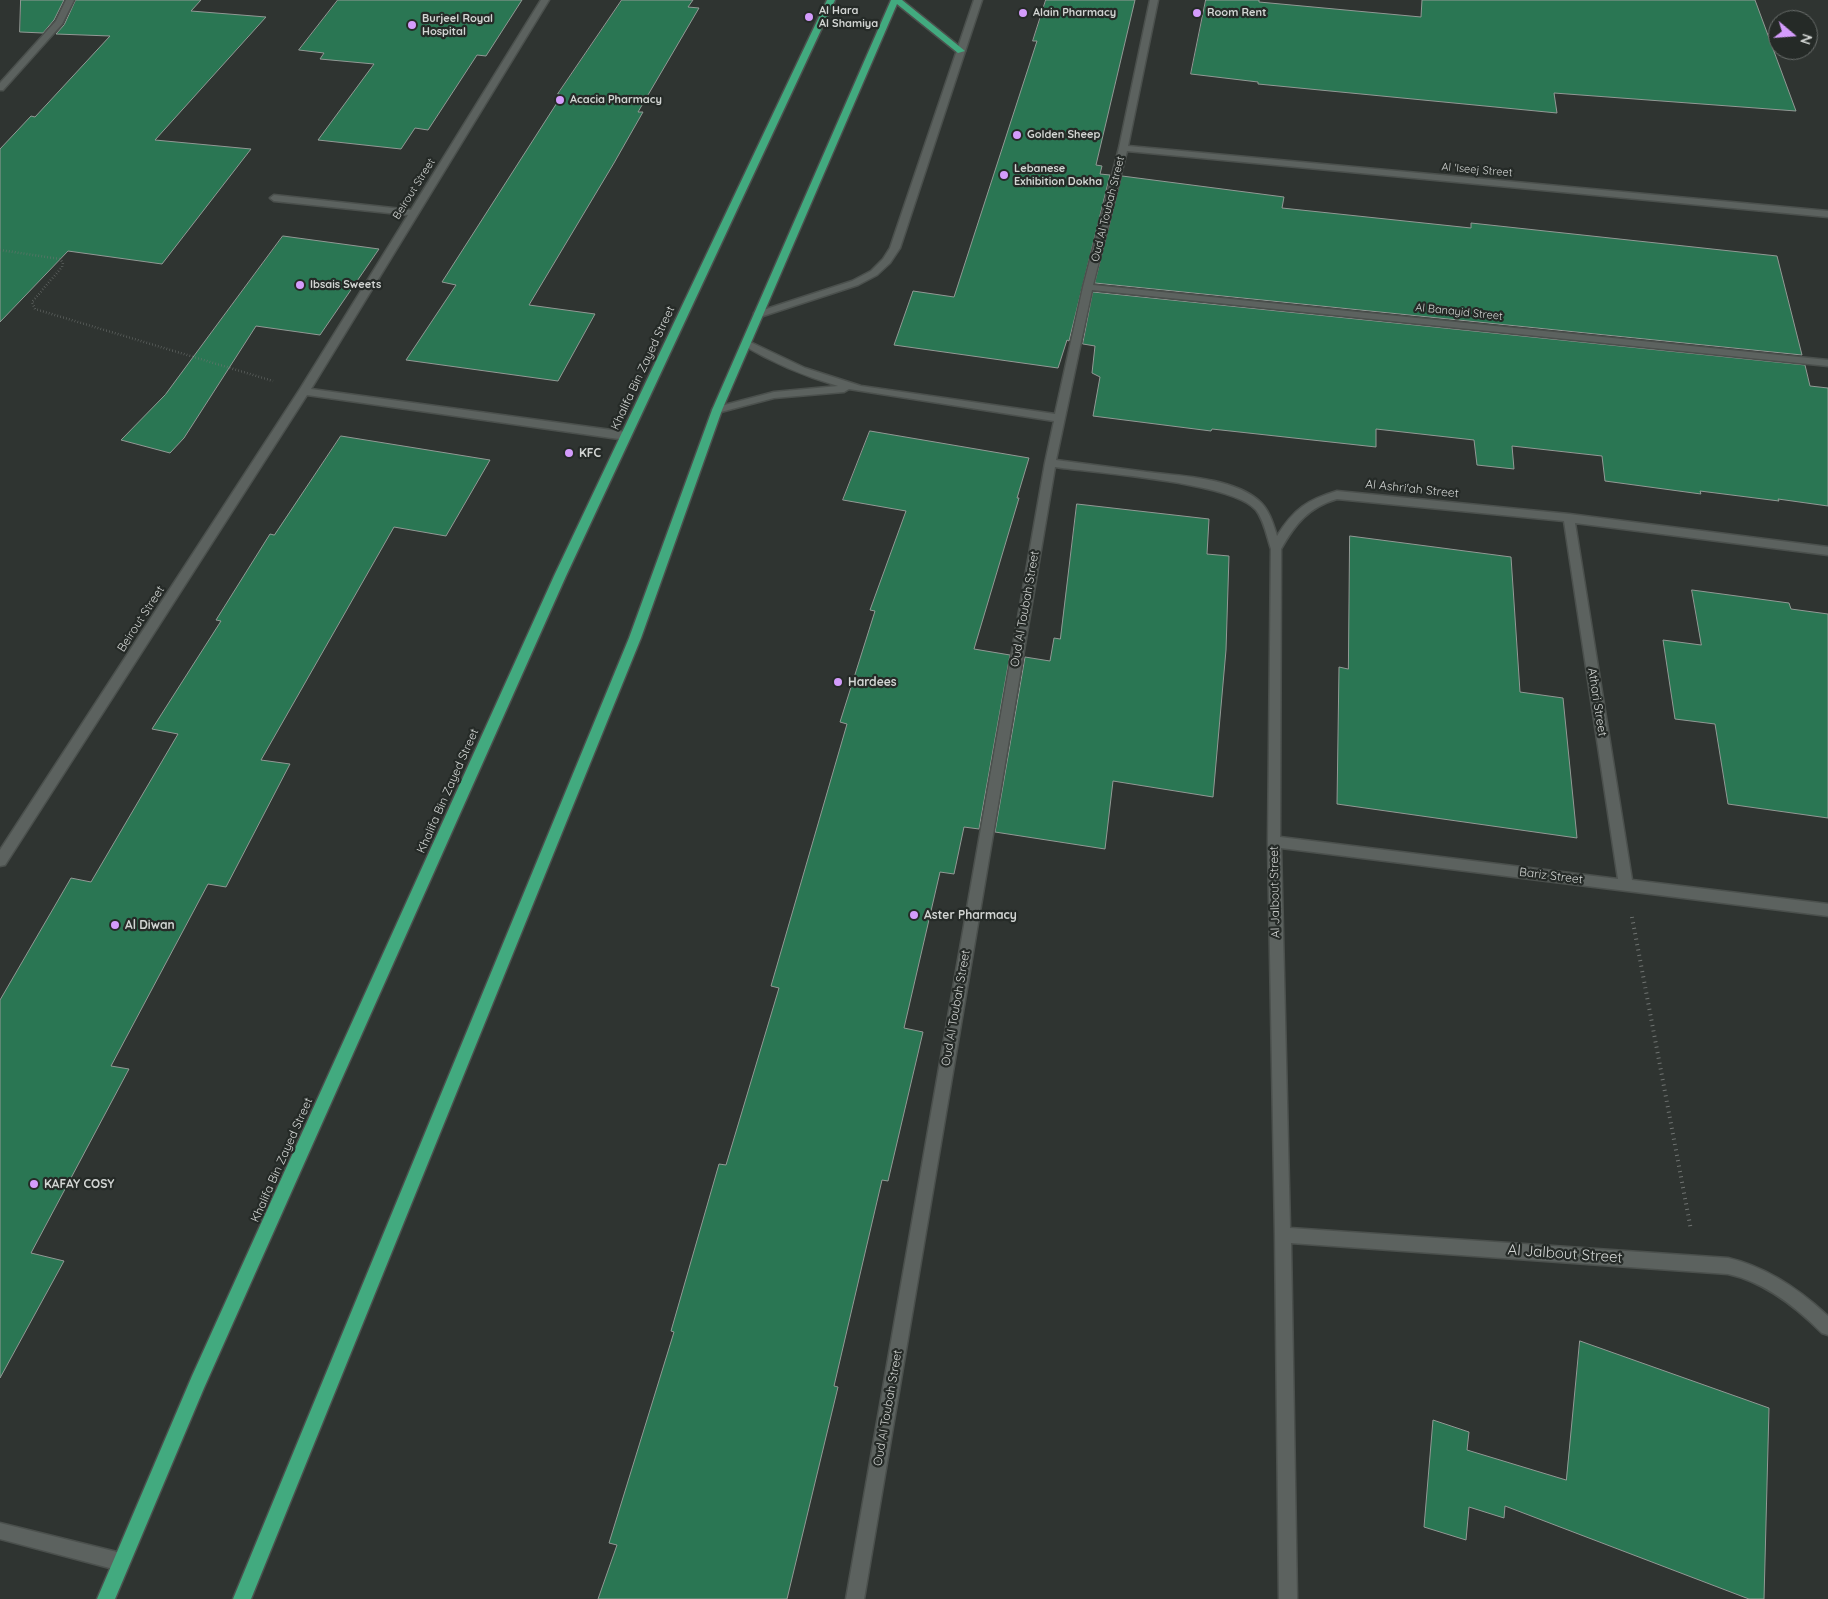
<!DOCTYPE html>
<html>
<head>
<meta charset="utf-8">
<style>
	body { margin:0 }
	#map { position:relative; width:1828px; height:1599px; overflow:hidden; background:#2f3431; font-family:Quicksand,sans-serif }
	canvas { display:block }
	.north { position:absolute; left:1768px; top:10px; width:50px; height:50px; box-sizing:border-box; background:#252a27; border:1px solid #6a6e6c; border-radius:50%; rotate:108deg; font-size:14px; font-weight:700; line-height:20px; text-align:center; color:#d2d5d3 }
	.north::after { content:''; display:block; margin:auto; width:18px; height:22px; background:#d49cfc; clip-path:polygon(50% 0,100% 100%,50% 72%,0 100%) }
</style>
</head>
<body>
<div id="map">
<canvas width="1828" height="1599"></canvas>
<div class="north">N</div>
</div>
<script>
const context = document.querySelector('canvas').getContext('2d');
context.lineJoin = 'round';
function paint(path, color) { context.fillStyle = color; context.fill(path, 'evenodd'); }
function strokePath(path, color, width, dash) { context.strokeStyle = color; context.lineWidth = width; context.lineCap = dash ? 'butt' : 'round'; context.setLineDash(dash || []); context.stroke(path); }
function drawText(font, color, halo, rows, align = 'center') {
  context.font = font + ' Quicksand,sans-serif'; context.lineWidth = 4.5; context.setLineDash([]); context.textBaseline = 'middle'; context.strokeStyle = halo; context.fillStyle = color; for (const [text, x, y, turn = 0] of rows) {
    context.save(); context.translate(x, y); context.rotate((+turn || 0) * Math.PI / 180); context.textAlign = isNaN(turn) ? turn : align; if (halo) context.strokeText(text, 0, 0); context.fillText(text, 0, 0); context.restore();
  }
}
const building = new Path2D(`
	M21,0H64L54,20L43,33L20,32Z
	M76,0H201L191,11L266,17L155,140L251,149L162,264L68,251L0,322V149L31,116L35,117L110,36L56,34L64,25Z
	M338,0H522L486,56L477,55L428,130L415,128L401,149L318,140L374,64L320,59L324,53L299,50Z
	M622,0H693L688,7L699,8L638,112H643L614,163L529,305L595,314L558,381L406,360L456,285L442,282L562,95L558,94Z
	M1046,0H1135L1096,165L1102,166L1100,174L1110,175L1069,341L1067,340L1058,368L894,345L913,291L954,297L1037,41H1033Z
	M1206,0H1259V2L1421,17L1422,0H1755L1796,111L1554,93L1557,113L1258,84V82L1191,74Z
	M1122,176L1284,197L1282,208L1471,228V223L1777,256L1802,355L1095,283Z
	M283,236L379,249L320,335L256,326L184,438L170,453L121,440L165,395Z
	M1093,292L1805,365L1810,386L1828,388V506L1778,499L1779,501L1700,491L1701,494L1605,481L1602,456L1512,446L1514,469L1477,465L1474,440L1376,429V447L1212,429L1211,431L1093,416L1100,377L1092,373L1095,346L1083,344Z
	M870,431L1029,458L1017,498H1019L974,649L1010,655L979,829L964,827L954,874L940,872L904,1028L923,1032L888,1181L882,1180L834,1386L838,1387L787,1599H598L617,1545L609,1543L674,1332L671,1331L719,1164L726,1165L779,988L771,986L847,724L840,722L875,611L870,610L906,511L843,500Z
	M341,436L490,460L446,536L394,527L261,760L290,764L226,887L208,884L111,1066L129,1069L31,1253L64,1261L0,1378V1000L71,878L91,882L178,734L152,729L221,621L216,620L270,534L274,535Z
	M1077,504L1209,519L1207,554L1229,556L1226,650L1213,797L1113,781L1105,849L995,832L1025,657L1050,661L1054,638L1060,639Z
	M1350,536L1511,557L1520,692L1563,698L1577,838L1337,804L1339,667L1348,669Z
	M1692,590L1789,603L1791,609L1828,614V818L1728,804L1715,724L1675,719L1663,640L1701,645Z
	M1580,1341L1769,1408L1764,1599H1749L1505,1506L1504,1518L1469,1507L1466,1540L1424,1527L1433,1420L1469,1432L1467,1450L1566,1480Z`);
const pathFar1 = new Path2D(`
	M0,250L60,259L63,263L62,267L32,302L35,309L273,381`);
const path = new Path2D(`
	M1632,917L1691,1230`);
const minor = new Path2D(`
	M66,0H74L62,24L3,90H0V83L56,21Z
	M541,0H549L311,389L626,432L630,434L631,436L630,438L626,440L307,395L5,865L0,866V850L300,389L408,215L274,201L270,198L274,195L411,210Z
	M974,0H982L900,248L890,263L877,275L858,285L760,317H754V313L852,281L871,271L883,259L890,248Z
	M1150,0H1158L1128,146L1828,211V217L1127,151L1093,285L1828,360V366L1092,290L1056,460C1086,464 1117,468 1147,472C1180,476 1232,478 1258,500C1269,509 1273,523 1277,536C1294,509 1307,500 1337,491L1569,514L1828,547V555L1575,523L1632,880L1828,904V916L1281,848L1290,1228L1728,1258C1767,1267 1800,1290 1828,1316V1335L1822,1333C1796,1307 1765,1282 1728,1274L1291,1243L1297,1599H1279L1275,1235L1268,842L1271,549C1267,537 1264,520 1256,510C1233,482 1095,473 1055,467L864,1599H846L1045,463L1054,421L849,389L844,392L774,398L717,413L712,410L713,408L774,392L838,386C804,376 773,363 743,345V341L746,340L805,368L861,386L1055,414L1083,287L1119,148ZM1337,499L1564,521L1618,879L1280,837L1281,549C1295,524 1309,507 1337,499Z
	M0,1523L121,1553L127,1556L130,1562L127,1568L121,1571L0,1539Z`);
const major = new Path2D(`
	M827,0H835L566,576L204,1388L115,1599H97L192,1376L554,576Z
	M891,0H902L965,51L958,53L897,4L722,410L641,638L251,1599H233L629,638L712,410Z`);
const markers = [
	[1023,13,5,"#d49cfc"],
	[1197,13,5,"#d49cfc"],
	[809,17,5,"#d49cfc"],
	[412,25,5,"#d49cfc"],
	[560,100,5,"#d49cfc"],
	[1017,135,5,"#d49cfc"],
	[1004,175,5,"#d49cfc"],
	[300,285,5,"#d49cfc"],
	[569,453,5,"#d49cfc"],
	[838,682,5,"#d49cfc"],
	[914,915,5,"#d49cfc"],
	[115,925,5,"#d49cfc"],
	[34,1184,5,"#d49cfc"]
];
const farPoinames = [
	["Al Hara",819,11],
	["Al Shamiya",819,24],
	["Alain Pharmacy",1033,13],
	["Room Rent",1207,13],
	["Burjeel Royal",422,19],
	["Hospital",422,32],
	["Acacia Pharmacy",570,100],
	["Golden Sheep",1027,135],
	["Lebanese",1014,169],
	["Exhibition Dokha",1014,182],
	["Ibsais Sweets",310,285]
];
const farStreetnames = [
	["Al 'Iseej Street",1477,170,5],
	["Beirout Street",414,189,-58],
	["Oud Al Toubah Street",1108,209,-76],
	["Al Banayid Street",1459,312,6]
];
const streetNames = [
	["Khalifa Bin Zayed Street",643,368,-65],
	["Al Ashri'ah Street",1412,489,6],
	["Oud Al Toubah Street",1025,609,-80],
	["Beirout Street",141,619,-57],
	["Athari Street",1597,702,81],
	["Khalifa Bin Zayed Street",448,791,-66],
	["Bariz Street",1551,876,7],
	["Al Jalbout Street",1275,892,-91],
	["Oud Al Toubah Street",956,1008,-80],
	["Khalifa Bin Zayed Street",282,1160,-66],
	["Oud Al Toubah Street",888,1408,-80]
];
const poiNames = [
	["KFC",579,453],
	["Hardees",848,682],
	["Aster Pharmacy",924,915],
	["Al Diwan",125,925],
	["KAFAY COSY",44,1184]
];
const nearStreetnames = [
	["Al Jalbout Street",1565,1254,4]
];
paint(building, '#2a7653');
strokePath(building, '#929995', 1);
strokePath(minor, '#4b504d', 3);
strokePath(major, '#4b504d', 3);
strokePath(pathFar1, '#707472', 2.5, [0.5, 2.5]);
strokePath(path, '#707472', 4, [1, 4.5]);
paint(minor, '#5c625f');
paint(major, '#42aa7f');
for (const [x, y, r, color] of markers) { const dot = new Path2D(); dot.arc(x, y, r, 0, 2 * Math.PI); context.fillStyle = color; context.fill(dot); strokePath(dot, '#252a27', 2); }
drawText('bold 11px', '#d2d5d3', '#252a27', farPoinames, 'left');
drawText('11px', '#d2d5d3', '#252a27', farStreetnames);
drawText('12px', '#d2d5d3', '#252a27', streetNames);
drawText('bold 12px', '#d2d5d3', '#252a27', poiNames, 'left');
drawText('15px', '#d2d5d3', '#252a27', nearStreetnames);
</script>
</body>
</html>
